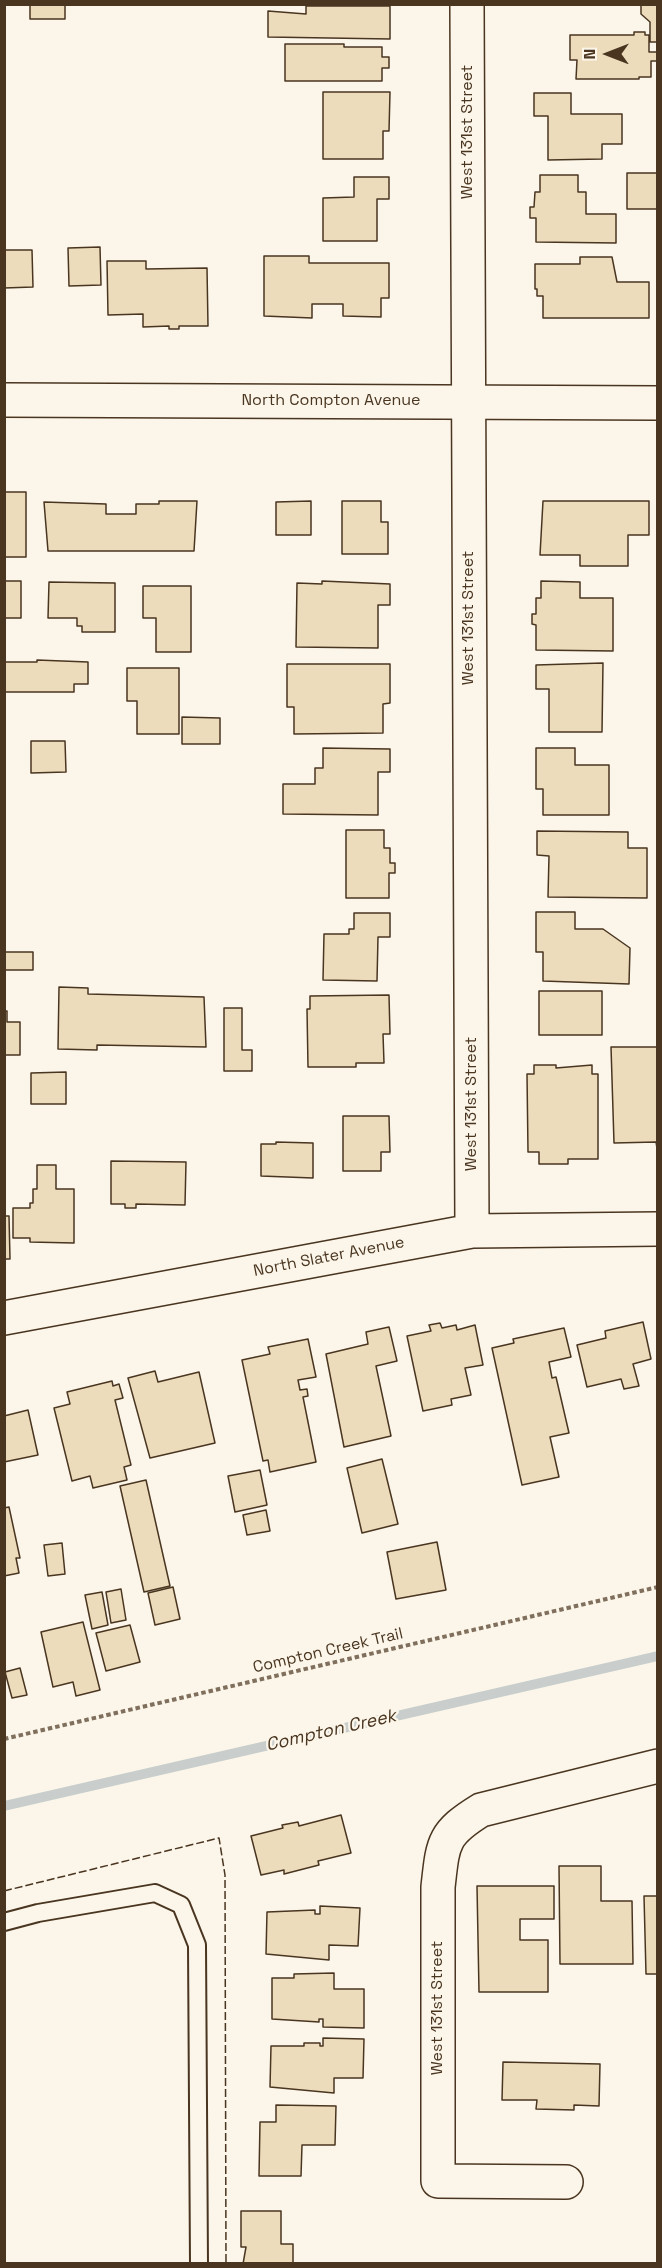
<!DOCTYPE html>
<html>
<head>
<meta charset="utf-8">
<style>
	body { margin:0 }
	#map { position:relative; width:662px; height:2268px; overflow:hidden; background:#fbf6e9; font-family:"Space Grotesk",sans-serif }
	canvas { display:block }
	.frame { position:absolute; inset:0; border:6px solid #4a3520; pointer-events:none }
	.north { position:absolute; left:578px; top:24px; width:60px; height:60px; -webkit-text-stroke:4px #fbf6e9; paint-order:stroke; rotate:270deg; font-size:16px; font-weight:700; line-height:24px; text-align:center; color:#4a3520 }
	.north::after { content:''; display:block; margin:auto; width:21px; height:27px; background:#4a3520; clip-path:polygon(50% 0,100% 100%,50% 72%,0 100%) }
</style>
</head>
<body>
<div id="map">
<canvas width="662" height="2268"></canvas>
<div class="frame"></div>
<div class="north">N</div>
</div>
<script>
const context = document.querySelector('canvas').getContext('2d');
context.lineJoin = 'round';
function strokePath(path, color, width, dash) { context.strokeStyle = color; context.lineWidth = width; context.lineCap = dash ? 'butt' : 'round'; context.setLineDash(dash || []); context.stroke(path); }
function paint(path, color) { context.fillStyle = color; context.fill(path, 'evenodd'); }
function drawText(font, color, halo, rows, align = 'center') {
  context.font = font + ' "Space Grotesk",sans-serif'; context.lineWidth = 4.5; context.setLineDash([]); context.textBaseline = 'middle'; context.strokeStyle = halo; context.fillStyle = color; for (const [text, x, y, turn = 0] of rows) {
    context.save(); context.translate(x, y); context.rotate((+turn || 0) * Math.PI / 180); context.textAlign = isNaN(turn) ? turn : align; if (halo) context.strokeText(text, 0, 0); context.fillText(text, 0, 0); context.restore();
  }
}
const stream = new Path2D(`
	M4,1806L658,1656`);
const building = new Path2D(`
	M30,4H65V19H30Z
	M641,4H658V42H650V22L641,14Z
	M306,6H390V39L268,37V11L306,14Z
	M634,32H645V35H649V52H658V61H651V77H639V79H576L577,60H570V35H634Z
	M285,44H344V47H382V57H389V68H382V81H285Z
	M323,92H390L389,131H383V159H323Z
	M534,93H571V114H622V144H602V159L548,160V116H534Z
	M627,173H658V209H627Z
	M540,175H578V192H586V214H616V243L536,242V218H530V207H534L535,192H540Z
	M354,177H389V199H377V241H323V198L354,197Z
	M100,247L101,285L69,286L68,248Z
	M4,250H32L33,287L4,288Z
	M264,256H309V263H389V298H381V317L343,316V304H312V318L264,316Z
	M580,257H612L617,282H649V318H543V296H537V289H535V264H580Z
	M107,261H146V269L207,268L208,326H179V329H169V326L143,327V314L108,315Z
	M4,492H26V557H4Z
	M159,501H197L194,551H48L44,502L106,504V514H136V504H159Z
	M311,501V535H276V502Z
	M342,501H381V522H388V554H342Z
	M543,501H649V535H628V566H580V555H540Z
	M4,581H21V618H4Z
	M322,581L390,584V605H378V648L296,647L297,583L322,584Z
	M541,581L580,582V598H613V651L536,650V625L532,624V614H536V598H541Z
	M49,582L115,583V632H82V626H77V618H48Z
	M143,586H191V652H156V618H143Z
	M37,660L88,662V684H74V692H4V662H37Z
	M603,663L602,732H549V689H536V665Z
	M287,664H390V703L383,704V733L294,734V707H287Z
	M127,668H179V734H137V701H127Z
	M182,717L220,718V744H182Z
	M31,741H65L66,772L31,773Z
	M323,748L390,749V772H378V815L283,814V784H315V768H323Z
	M536,748H575V765H609V815H543V789H536Z
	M346,830H384V848H390V863H395V873H389V898H346Z
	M537,831L628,832V848H647V898L548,897L549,856L537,855Z
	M536,912H575V929H603L630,948L629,984L543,981V952H536Z
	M354,913H390V937H378L377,981L323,980L324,934H349V929H354Z
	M4,952H33V970H4Z
	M59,987L88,988V994L204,997L206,1047L97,1045V1050L58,1049Z
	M539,991H602V1035H539Z
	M389,995L390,1034H383L384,1063H356V1067H308L307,1009H310V996Z
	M224,1008H242V1050H252V1071H224Z
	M4,1011H7V1022H20V1055H4Z
	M611,1047H658V1155L656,1142L614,1143Z
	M534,1065H556V1068L592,1065V1074H598V1159H568V1164H539V1152H528L527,1074H534Z
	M66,1072V1104H31V1073Z
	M343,1116H389L390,1152H381V1171H343Z
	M276,1142L313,1143V1178L261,1176V1144H276Z
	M111,1161L186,1162L185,1205L136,1204V1208H125V1204H111Z
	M37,1165H56V1189H74V1243L30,1242V1238H13V1208H30V1203H33V1189H37Z
	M4,1216H9L10,1259H4Z
	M643,1322L651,1359L633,1364L639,1386L624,1389L621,1379L587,1387L577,1345L606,1338L605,1331Z
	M440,1323L442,1328L456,1325L457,1330L475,1325L483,1365L465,1368L471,1395L451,1399L452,1405L423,1411L407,1336L431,1331L429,1325Z
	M389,1327L397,1361L376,1366L391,1436L344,1447L326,1354L368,1344L366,1332Z
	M564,1328L571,1357L549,1362L552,1378L556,1377L569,1433L550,1437L559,1477L522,1485L492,1348L514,1343L513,1339Z
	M308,1339L316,1377L298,1380L300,1390L307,1389L308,1396L303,1397L316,1462L270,1472L268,1460L263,1461L242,1360L270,1354L268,1347Z
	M155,1371L158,1382L199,1372L215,1443L150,1458L128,1378Z
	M112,1381L113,1386L119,1384L123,1398L115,1400L131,1465L124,1467L127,1480L93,1488L90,1476L72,1481L54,1408L70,1404L67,1392Z
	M28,1410L38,1455L4,1462V1416Z
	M382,1459L398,1524L362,1533L347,1468Z
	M260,1470L267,1505L235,1512L228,1476Z
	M146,1480L170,1586L144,1592L120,1486Z
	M9,1507L20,1558H16L19,1573L4,1576V1508Z
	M266,1510L270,1531L247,1535L243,1515Z
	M437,1542L446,1590L396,1599L387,1552Z
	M62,1543L65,1574L48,1576L44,1545Z
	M173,1587L180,1619L155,1625L148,1593Z
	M121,1589L126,1620L111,1623L106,1592Z
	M102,1592L108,1625L92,1629L85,1595Z
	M83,1622L100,1690L76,1696L73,1682L53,1687L41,1632Z
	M130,1625L140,1662L106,1671L96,1633Z
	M20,1668L27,1695L12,1698L5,1672Z
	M341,1815L351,1853L318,1861L319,1865L284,1874V1870L261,1875L251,1836L283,1828L282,1825L298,1822L299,1826Z
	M559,1866H601V1901H632L633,1964H560Z
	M477,1886H554V1919H520V1940H548V1992H479Z
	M644,1896H658V1974H646Z
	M320,1906L360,1908L358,1946L329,1945V1960L266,1954L267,1912L315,1910V1914H320Z
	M334,1973V1989H364V2028L323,2027V2019H319V2022L272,2019V1978H294V1974Z
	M323,2038L364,2039L363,2078H334V2093L270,2087L271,2046H304V2043H320V2046H323Z
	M503,2062L600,2064L599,2106L574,2105V2110L536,2109L537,2100H502Z
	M276,2105L336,2106L335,2145H302L301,2176H259L260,2122H276Z
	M241,2211H281V2244H293V2264H243L246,2247H241Z`);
const path = new Path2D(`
	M4,1739L658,1587`);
const service = new Path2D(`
	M4,1922L38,1913L155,1893L181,1905L197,1945L199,2264`);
const minor = new Path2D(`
	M467,4L472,1231
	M4,1318L472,1231L658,1229
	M566,2182L438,2181V1887C443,1843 442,1834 481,1810L658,1766`);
const tertiary = new Path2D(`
	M4,400L658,403`);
const fence = new Path2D(`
	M4,1891L219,1838L225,1875L226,2264`);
const streetNames = [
	["West 131st Street",468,132,-90],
	["North Compton Avenue",331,401],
	["West 131st Street",469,618,-90],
	["West 131st Street",472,1104,-90],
	["North Slater Avenue",329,1257,-11],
	["Compton Creek Trail",328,1651,-13],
	["West 131st Street",438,2008,-90]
];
const waterNames = [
	["Compton Creek",331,1731,-13]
];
strokePath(stream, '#c9cecd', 10);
paint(building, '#ecdcbc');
strokePath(building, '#4a3520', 1.5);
strokePath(service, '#4a3520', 20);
strokePath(minor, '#4a3520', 36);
strokePath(tertiary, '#4a3520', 36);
strokePath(path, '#7f6f5c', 4, [4.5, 3]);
strokePath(service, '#fbf6e9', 16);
strokePath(minor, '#fbf6e9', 33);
strokePath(tertiary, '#fbf6e9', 33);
strokePath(fence, '#4a3520', 1.5, [8, 3]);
drawText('16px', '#4a3520', '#fbf6e9', streetNames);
drawText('italic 18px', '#4a3520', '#fbf6e9', waterNames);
</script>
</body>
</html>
